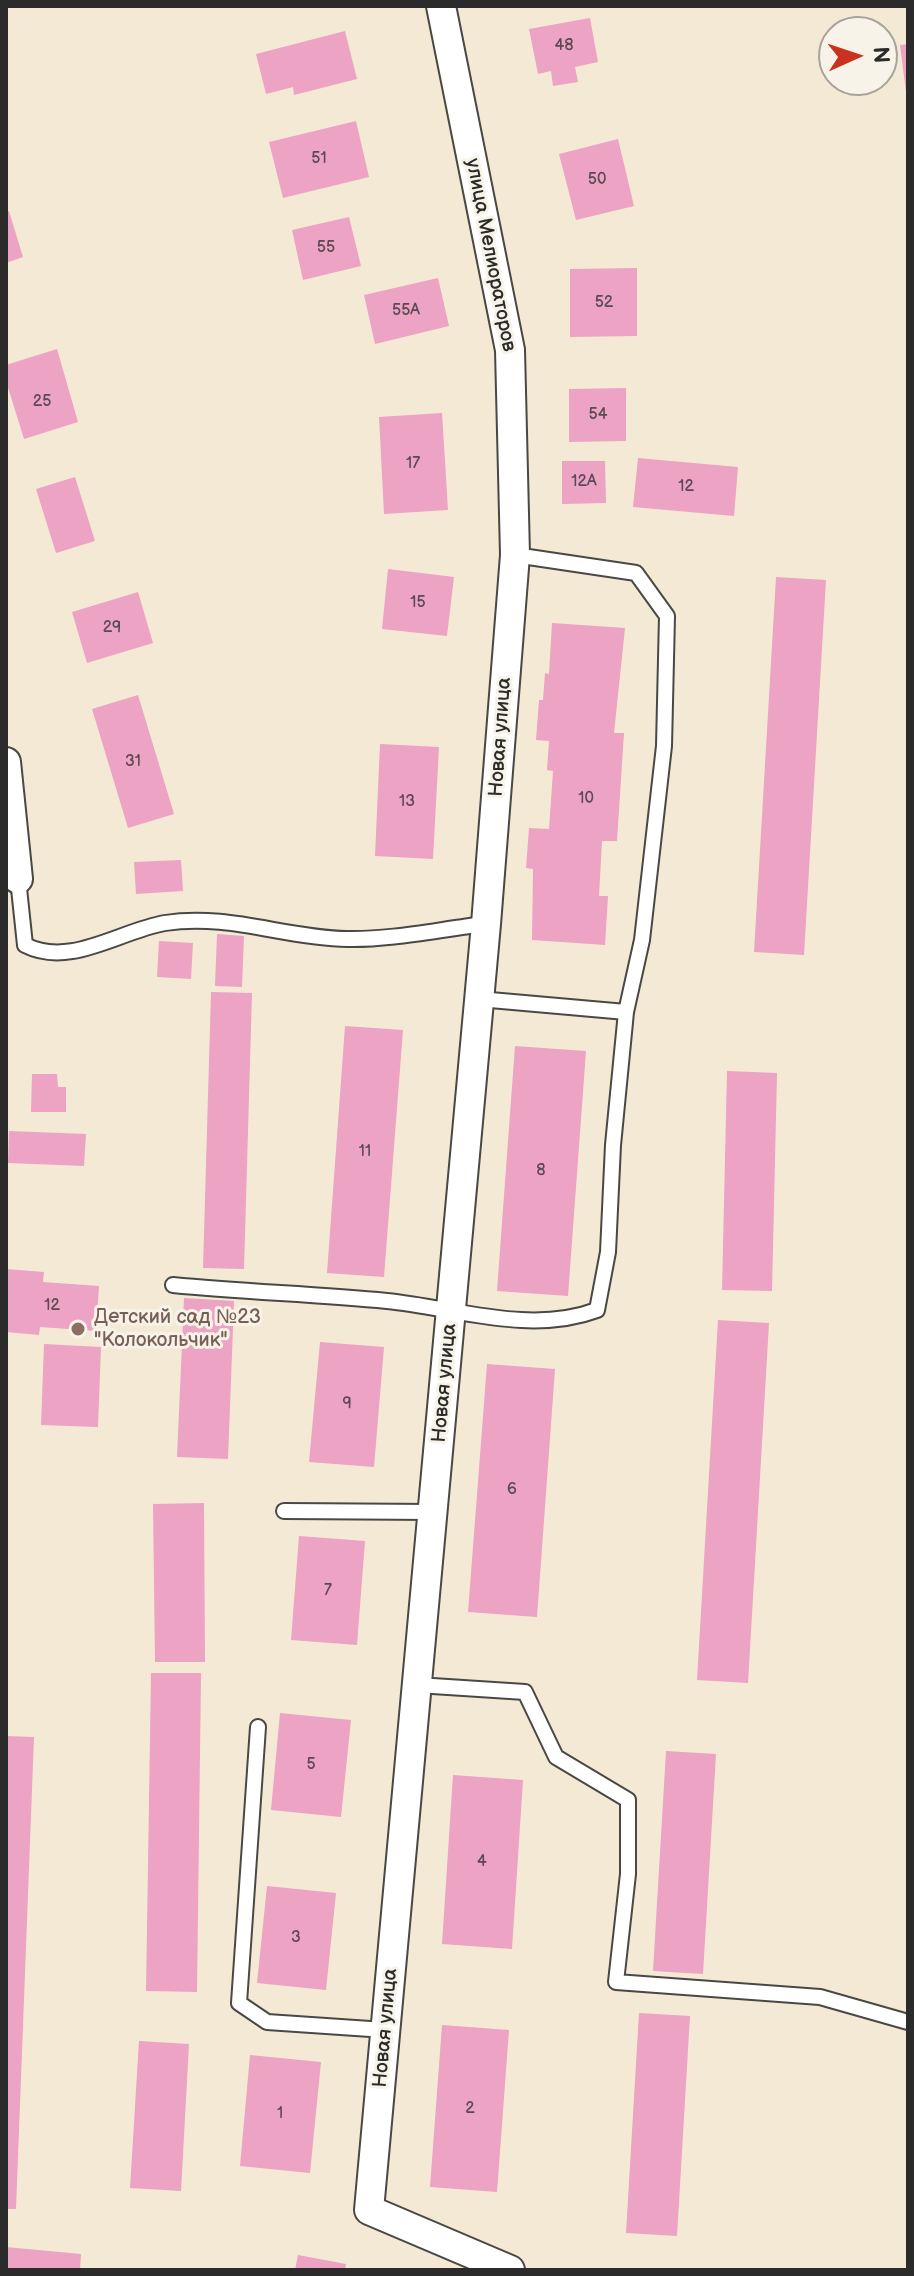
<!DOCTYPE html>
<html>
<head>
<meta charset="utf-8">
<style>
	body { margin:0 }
	#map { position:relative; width:914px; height:2276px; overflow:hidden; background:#f4e9d5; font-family:"Balsamiq Sans",sans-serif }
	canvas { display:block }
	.frame { position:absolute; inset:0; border:8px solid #2b2b2b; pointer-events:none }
	.north { position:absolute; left:818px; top:16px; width:80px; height:80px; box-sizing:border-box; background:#f7f3e8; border:2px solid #a5a39c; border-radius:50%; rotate:87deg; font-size:22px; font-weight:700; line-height:32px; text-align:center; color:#2b2b2b }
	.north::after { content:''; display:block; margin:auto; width:28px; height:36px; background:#c8321e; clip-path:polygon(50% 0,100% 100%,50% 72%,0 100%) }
</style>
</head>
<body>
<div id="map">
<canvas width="914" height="2276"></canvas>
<div class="frame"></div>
<div class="north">N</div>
</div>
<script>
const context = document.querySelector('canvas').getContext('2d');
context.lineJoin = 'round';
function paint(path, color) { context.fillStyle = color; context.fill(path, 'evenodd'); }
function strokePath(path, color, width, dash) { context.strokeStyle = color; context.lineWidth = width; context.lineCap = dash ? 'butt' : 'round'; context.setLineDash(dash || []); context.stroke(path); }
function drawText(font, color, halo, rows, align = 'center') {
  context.font = font + ' "Balsamiq Sans",sans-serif'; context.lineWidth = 6; context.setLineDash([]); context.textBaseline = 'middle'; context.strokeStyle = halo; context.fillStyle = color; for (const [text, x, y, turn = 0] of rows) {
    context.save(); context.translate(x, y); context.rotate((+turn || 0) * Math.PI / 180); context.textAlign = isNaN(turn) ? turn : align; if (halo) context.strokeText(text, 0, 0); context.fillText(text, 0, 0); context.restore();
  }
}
const building = new Path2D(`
	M590,18L598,62L575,67L578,82L553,86L551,71L538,74L529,29Z
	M345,31L357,79L294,95L293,87L266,94L256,54Z
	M908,44V92H906L900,45Z
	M356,121L369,177L283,198L269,142Z
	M618,139L634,206L576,220L559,154Z
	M9,211L23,257L6,263V212Z
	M349,217L361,266L303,280L292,230Z
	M637,268V336L570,337V269Z
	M438,278L449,326L375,344L364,295Z
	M57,349L78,422L24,439L6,381V365Z
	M626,388V441L569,442V389Z
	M442,413L448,510L384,514L379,417Z
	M638,458L738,467L734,516L633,507Z
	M562,461H605L606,503L562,504Z
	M75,477L95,541L56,553L36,489Z
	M388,569L454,577L447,636L382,629Z
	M776,577L826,580L804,955L754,952Z
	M138,592L153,643L87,663L72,612Z
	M552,623L625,628L614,733H624L617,841H602L599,896H608L605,945L532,940L533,869L526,868L529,828L549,829L553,771L547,770L549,741L536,740L539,700H543L545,673L549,674Z
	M138,695L174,814L128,828L92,709Z
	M380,744L439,747L433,859L375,856Z
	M181,860L183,891L136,894L134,862Z
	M217,934L244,936L242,987L215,986Z
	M159,941L193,943L191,979L157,977Z
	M211,992L252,993L244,1269L203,1268Z
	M345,1026L403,1030L384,1277L327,1273Z
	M515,1046L586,1051L568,1296L497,1291Z
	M727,1071L777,1073L772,1291L722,1290Z
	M32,1074H57L58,1087H66V1112H31Z
	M9,1131L86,1134L84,1166L8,1163Z
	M6,1269L44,1272L43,1282L99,1286L96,1331L40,1327L39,1335L6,1332Z
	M184,1298L234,1301L228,1459L177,1457Z
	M718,1320L769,1323L748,1683L697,1680Z
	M320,1342L384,1347L374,1467L309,1462Z
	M44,1344L101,1347L98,1427L41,1425Z
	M487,1364L555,1369L537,1617L468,1612Z
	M204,1503L205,1662H155L153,1504Z
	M299,1536L365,1541L357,1645L291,1640Z
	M151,1673H201L197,1992L146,1991Z
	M280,1713L351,1720L341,1817L271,1810Z
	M6,1736L34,1737L16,2209H6Z
	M666,1751L716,1754L703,1974L653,1971Z
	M453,1775L523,1780L512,1949L442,1944Z
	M267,1886L336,1893L326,1990L257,1983Z
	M639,2013L690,2016L677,2236L626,2233Z
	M442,2025L509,2030L497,2192L430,2187Z
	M139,2041L189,2044L181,2191L130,2188Z
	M250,2055L321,2062L310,2173L240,2166Z
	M6,2247L81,2254L80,2270H6Z
	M298,2255L346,2264L345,2270H295Z`);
const service = new Path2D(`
	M18,879L25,945C70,968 119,931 165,923C228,913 285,938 347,939C392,940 441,929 486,924
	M479,999L626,1012
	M173,1285C244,1292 315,1294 387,1301C456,1308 530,1335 597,1310L608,1252L613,1145L626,1012L642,940L664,746L667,616L636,573L515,555
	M284,1511L433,1512
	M417,1685L525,1692L556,1757L628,1800V1874L616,1982L820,1997L908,2022
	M258,1727L239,2003L267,2022L385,2030`);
const minor = new Path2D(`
	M441,6L510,350L515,555L486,924L369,2210L510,2270
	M6,762L18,879`);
const markers = [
	[78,1329,8,"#8d6e63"]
];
const numberNames = [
	["48",564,46],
	["51",319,159],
	["50",597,180],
	["55",326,248],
	["52",604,303],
	["55А",406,311],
	["25",42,402],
	["54",598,415],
	["17",413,464],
	["12А",584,482],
	["12",686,487],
	["15",418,603],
	["29",112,628],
	["31",133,762],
	["10",586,799],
	["13",407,802],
	["11",365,1152],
	["8",541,1171],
	["12",52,1306],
	["9",347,1404],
	["6",512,1490],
	["7",328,1591],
	["5",311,1765],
	["4",482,1862],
	["3",296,1938],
	["2",470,2109],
	["1",280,2114]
];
const streetNames = [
	["улица Мелиораторов",490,255,79],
	["Новая улица",501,737,-86],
	["Новая улица",445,1383,-85],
	["Новая улица",386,2028,-85]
];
const educationNames = [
	["Детский сад №23",94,1318],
	["\"Колокольчик\"",94,1341]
];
paint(building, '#eca3c4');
strokePath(service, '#494844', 18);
strokePath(minor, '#494844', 32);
strokePath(service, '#fff', 14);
strokePath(minor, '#fff', 28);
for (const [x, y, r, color] of markers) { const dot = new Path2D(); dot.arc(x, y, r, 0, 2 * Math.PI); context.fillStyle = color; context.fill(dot); strokePath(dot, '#f7f3e8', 3); }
drawText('16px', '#5b4951', null, numberNames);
drawText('20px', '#2b2b2b', '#f7f3e8', streetNames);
drawText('20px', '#785e54', '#f7f3e8', educationNames, 'left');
</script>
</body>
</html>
